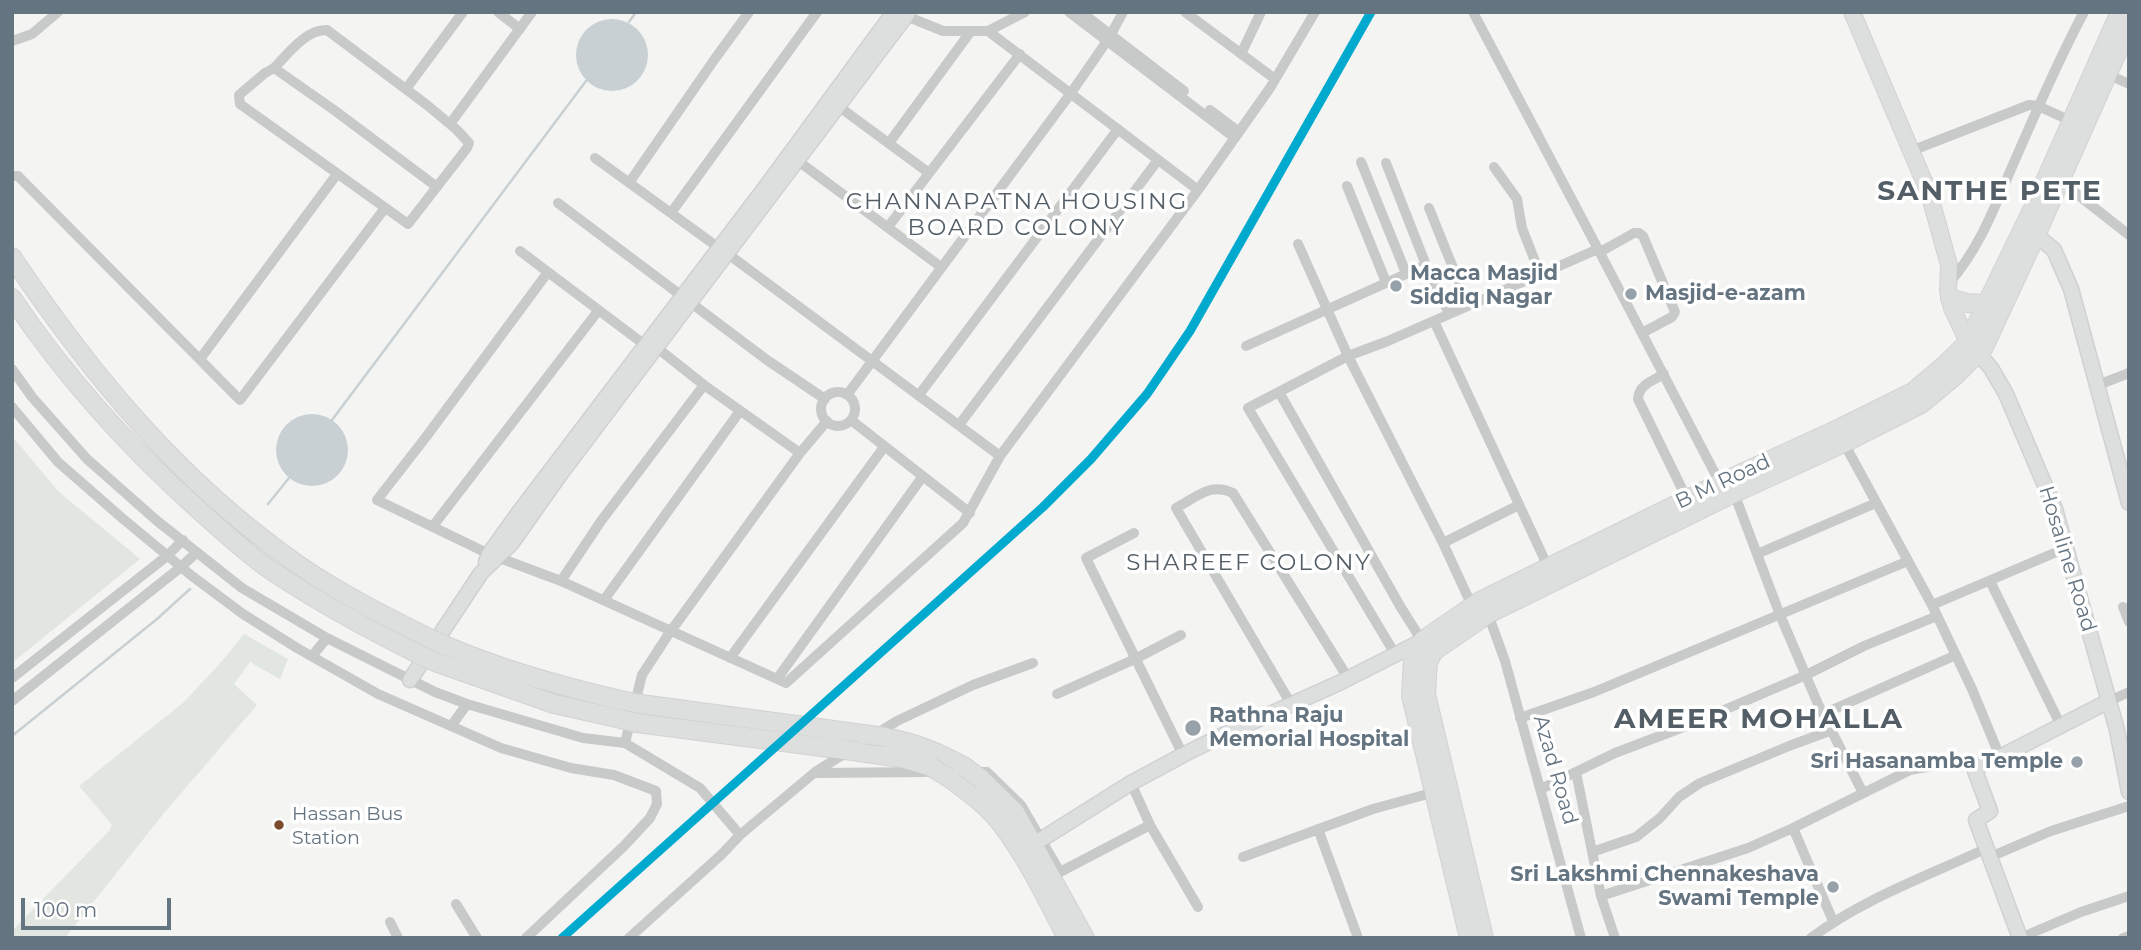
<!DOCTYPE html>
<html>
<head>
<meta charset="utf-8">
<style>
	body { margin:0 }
	#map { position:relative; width:2141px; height:950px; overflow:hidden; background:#f4f4f2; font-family:Montserrat,sans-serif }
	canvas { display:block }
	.frame { position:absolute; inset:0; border:14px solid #657481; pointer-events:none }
	.scale { position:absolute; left:21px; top:898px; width:150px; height:32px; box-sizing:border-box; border:4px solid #657481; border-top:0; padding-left:9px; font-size:21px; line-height:24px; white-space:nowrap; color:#657481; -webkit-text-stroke:5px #fff; paint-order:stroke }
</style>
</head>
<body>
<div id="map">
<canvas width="2141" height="950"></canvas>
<div class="frame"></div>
<div class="scale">100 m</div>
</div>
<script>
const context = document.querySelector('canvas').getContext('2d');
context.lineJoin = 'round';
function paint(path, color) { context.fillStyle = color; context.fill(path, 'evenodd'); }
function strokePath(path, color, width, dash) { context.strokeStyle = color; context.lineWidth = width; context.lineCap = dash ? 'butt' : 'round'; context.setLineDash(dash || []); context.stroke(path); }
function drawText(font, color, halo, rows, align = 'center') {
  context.font = font + ' Montserrat,sans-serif'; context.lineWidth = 7; context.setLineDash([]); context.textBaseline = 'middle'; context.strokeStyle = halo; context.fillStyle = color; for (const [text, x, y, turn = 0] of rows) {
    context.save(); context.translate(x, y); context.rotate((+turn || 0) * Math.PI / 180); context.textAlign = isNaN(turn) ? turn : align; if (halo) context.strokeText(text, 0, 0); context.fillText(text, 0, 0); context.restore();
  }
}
const green = new Path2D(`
	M12,436L59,492L140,559L12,663Z
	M244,634L288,659L280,679L250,662L234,684L257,705L164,813L65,938H12V931L109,831L112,825L79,786L184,702L223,660Z`);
const water = new Path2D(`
	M576 55a36 36 0 1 1 72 0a36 36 0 1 1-72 0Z
	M276 450a36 36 0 1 1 72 0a36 36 0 1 1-72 0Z`);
const stream = new Path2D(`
	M629,22L636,12
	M332,420L586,81
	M268,504L289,478
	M12,736L157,619L190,589`);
const street = new Path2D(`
	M498,12L520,29
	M1069,12L1235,138
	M1081,12L1184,91
	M1185,12L1275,79
	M1473,12L1598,249
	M906,16L943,31H988L1025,12
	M988,31L1198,190
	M12,41L32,34L58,12
	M1241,54L1261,12
	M274,68C288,54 306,29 327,30L427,105L457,130L469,143L467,148L408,224L240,104L239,95L265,73L274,68L334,110L437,187
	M2107,74L2129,84
	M406,89L463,12
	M834,103L929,173
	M1210,110L1239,132
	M450,124L532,12
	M889,143L971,31
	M1911,151L2029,105L2038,106L2071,121
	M595,158L719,248
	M798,161L941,267
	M1361,162L1406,273
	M1386,163L1426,265L1449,314
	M1494,167L1517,199L1522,228L1540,274
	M12,176H18L240,400L385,208
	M2059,180L2129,235
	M629,183L714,60L749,12
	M1347,186L1386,282
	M558,203L767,360L825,399
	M1429,208L1468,305
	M671,213L817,12
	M888,227L1020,54
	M1298,244L1348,356L1443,543L1472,606
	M520,251L645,345
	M1600,252L1634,233H1639L1643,236L1675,312L1672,317L1642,333
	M728,254L1000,456
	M548,272L426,437L377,500L489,554L561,581L786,683L963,523L1000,456L1198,190L1270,88L1315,12
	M1949,283C1981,247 1996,203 2015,160C2037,110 2058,60 2084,12
	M1434,321L1548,567
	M1246,346L1426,265
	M656,347L704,385L800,453
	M200,359L337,174
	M12,369L32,397L87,459L156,520L242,588L327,638L435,692L467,704L583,738L625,743L700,788L740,835
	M1664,374C1653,381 1639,384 1638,399L1687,499
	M2098,385L2129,373
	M1279,392L1400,606L1422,641
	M821 409a17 17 0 1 1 34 0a17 17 0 1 1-34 0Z
	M847,395L1071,93L1109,38L1123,12
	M919,395L1118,129
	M12,407L58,462L122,518L192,576L243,614L297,648L378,694L501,748L571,768L614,775L656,791L657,804L650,818L624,846L526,938
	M851,420L970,513
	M959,425L1158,160
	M1844,443L1932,605L1972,689L2000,757
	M1734,493L1780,615L1818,704L1863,793
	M433,526L598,311
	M1134,533L1086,558L1183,755
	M1443,543L1519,505
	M1757,554L1876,503
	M561,581L601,521L704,385
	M1990,581L2061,726
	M604,600L740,411
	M1932,605L2066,548
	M2123,607L2129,622
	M1488,614L1505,661L1581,938
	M1395,654L1248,408L1348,356L1388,341L1598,249L1720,483
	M312,656L327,638
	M730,658L884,447
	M12,678L167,556L183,540
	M777,679L923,476
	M1057,694L1135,659L1181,635
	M12,701L181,567L197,552
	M2109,701L2129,692
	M1291,704L1176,508C1197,497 1210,482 1233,493L1348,678
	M1823,714L1956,655
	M1520,718L1594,692L1908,561
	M452,725L467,704
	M625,743L642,675L668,635L800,453L827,421
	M815,772L897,721L973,685L1033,663
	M979,772H987L1021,805L1060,872L1150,825
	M1576,772L1601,896
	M1131,783L1150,825L1198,907
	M1541,789L1615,753L1689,725L1806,675L1864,646L1937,616
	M1793,828L1833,921
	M1318,829L1358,938
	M1592,852L1636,837L1660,818L1679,797L1700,783L1789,746L1832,730
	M1243,857L1373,809L1435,792
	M1990,857L2051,831L2129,806
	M456,904L477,938
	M390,922L398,938
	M629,938L721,855L740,835L814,773L926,772
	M1615,938L1601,896L1748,848L1793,828L1910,770L1963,761L1974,768
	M1811,938C1864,898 1928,876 1987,848
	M2020,938L2081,912L2129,896
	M2123,938L2129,936`);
const secondary = new Path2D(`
	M2036,235L2054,250L2071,289L2129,503
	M1978,353L1991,368L2006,394L2055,509L2117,730L2129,792
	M486,562L489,554L517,515L768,184L894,12
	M410,680L481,573L511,544L559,476L909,12
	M1042,839L1131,783L1183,755L1221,736L1339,683L1422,641
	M2020,938L1976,820L1990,811L1974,768L2000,757L2109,701`);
const primary = new Path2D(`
	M1852,12L1929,193L1949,265L1948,291L1952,308L1968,342L1974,349`);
const highway = new Path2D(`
	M12,257C92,376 179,481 297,564C337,592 383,615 427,637
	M12,298C66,378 129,448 201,512C225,533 248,555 275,573C320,603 368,629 418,654
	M1950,298L1967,303L1986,304
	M444,645C502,670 563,687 625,701
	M435,662L554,704L621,719
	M641,704L863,734
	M637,723L845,750
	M885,737C914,742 939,752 965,767
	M860,752L901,758L931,767
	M949,778C968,792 988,806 1002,825C1028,859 1047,900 1067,938
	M982,780L1015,812L1085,938
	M1469,938L1411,696L1413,658L1422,641L1480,601L1720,483L1838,429L1913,392L1945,365L1968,342L2034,206L2120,12
	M1484,938L1426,694L1428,662L1434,651L1488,614L1726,497L1844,443L1921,404L1955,376L1984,347L2036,235L2129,26`);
const highwayBridge = new Path2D(`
	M427,637L444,645
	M418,654L435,662
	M625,701L641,704
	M621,719L637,723
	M863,734L885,737
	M845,750L860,752
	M931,767L949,778
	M965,767L982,780`);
const rail1 = new Path2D(`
	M562,938L935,604L1043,507L1091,459L1147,394L1190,331L1371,12`);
const markers = [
	[1396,286,7,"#97a1a9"],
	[1631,294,7,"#97a1a9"],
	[1193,728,9,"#97a1a9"],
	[2077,762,7,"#97a1a9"],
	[279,825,6,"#7a4b2a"],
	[1833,887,7,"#97a1a9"]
];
const busNames = [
	["Hassan Bus",292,814],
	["Station",292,838]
];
const poiNames = [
	["Macca Masjid",1410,274],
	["Siddiq Nagar",1410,298],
	["Masjid-e-azam",1645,294],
	["Rathna Raju",1209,716],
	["Memorial Hospital",1209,740],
	["Sri Hasanamba Temple",2063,762,"right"],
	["Sri Lakshmi Chennakeshava",1819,875,"right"],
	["Swami Temple",1819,899,"right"]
];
const streetNames = [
	["B M Road",1723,482,-25],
	["Hosaline Road",2067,559,73],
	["Azad Road",1555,770,74]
];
const neighbourhoodNames = [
	["CHANNAPATNA HOUSING",1017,202],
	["BOARD COLONY",1017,228],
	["SHAREEF COLONY",1249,563]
];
const districtNames = [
	["SANTHE PETE",1990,192],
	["AMEER MOHALLA",1759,720]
];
paint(green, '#e2e6e0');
paint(water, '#c9d0d3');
strokePath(stream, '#c9d0d3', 2.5);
strokePath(secondary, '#d0d1d2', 17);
strokePath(primary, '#d1d1d1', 18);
strokePath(highway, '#d1d2d2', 20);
strokePath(street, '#c8caca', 10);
strokePath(secondary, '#dddede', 14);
strokePath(primary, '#dddede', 16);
strokePath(highway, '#dddede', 18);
strokePath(highwayBridge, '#d1d2d2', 20, []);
strokePath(highwayBridge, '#dddede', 18);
strokePath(rail1, '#00a9ce', 9);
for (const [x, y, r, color] of markers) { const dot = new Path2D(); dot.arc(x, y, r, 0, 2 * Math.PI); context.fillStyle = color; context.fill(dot); strokePath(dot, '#fff', 2.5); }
drawText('19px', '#657481', '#fff', busNames, 'left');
drawText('bold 21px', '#657481', '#fff', poiNames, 'left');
drawText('21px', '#657481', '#fff', streetNames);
context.letterSpacing = '2px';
drawText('23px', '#535e66', '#fff', neighbourhoodNames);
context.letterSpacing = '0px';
context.letterSpacing = '2px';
drawText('bold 28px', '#535e66', '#fff', districtNames);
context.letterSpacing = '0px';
</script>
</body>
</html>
